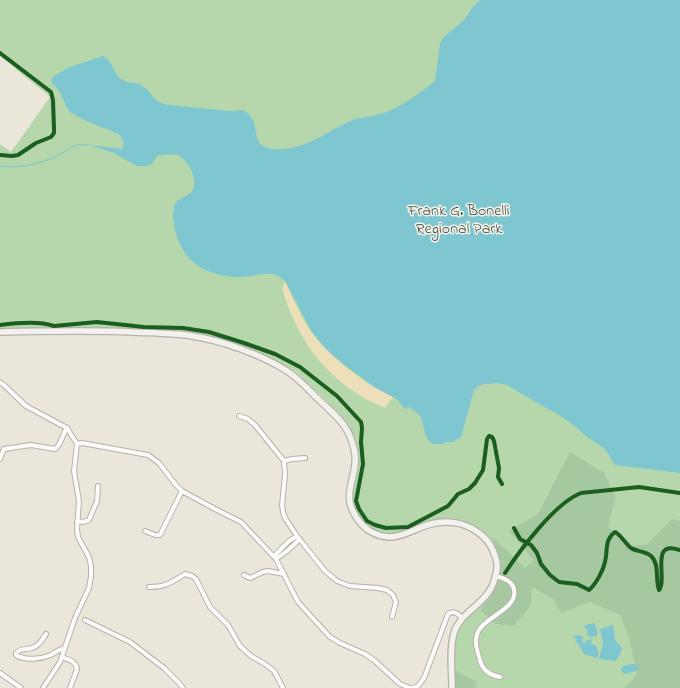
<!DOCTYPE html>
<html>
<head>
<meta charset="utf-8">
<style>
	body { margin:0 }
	canvas { display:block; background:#eae6da }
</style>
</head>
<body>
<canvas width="680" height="688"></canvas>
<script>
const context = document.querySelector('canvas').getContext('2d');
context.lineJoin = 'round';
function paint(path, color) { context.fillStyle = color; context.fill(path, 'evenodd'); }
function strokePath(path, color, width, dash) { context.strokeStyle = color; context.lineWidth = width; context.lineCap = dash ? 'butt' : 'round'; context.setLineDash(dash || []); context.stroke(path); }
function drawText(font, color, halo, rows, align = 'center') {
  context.font = font + ' "Indie Flower",sans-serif'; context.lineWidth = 3; context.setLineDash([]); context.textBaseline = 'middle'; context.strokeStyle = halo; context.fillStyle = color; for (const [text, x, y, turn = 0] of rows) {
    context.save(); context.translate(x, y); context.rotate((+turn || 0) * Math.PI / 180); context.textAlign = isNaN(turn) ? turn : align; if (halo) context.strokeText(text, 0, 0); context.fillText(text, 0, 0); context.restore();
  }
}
const green = new Path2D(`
	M0,0H680V688H452V664L457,626L483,600L497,571L493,551L472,528L441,522L409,533L387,536L365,527L350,504L355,455L349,425L339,413L295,371L264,355L236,344L194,333L173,330L62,329L0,330V144L11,152L50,97L0,56Z`);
const forest = new Path2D(`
	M570,452L604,473L616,497L608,526L630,546L646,545L672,519L680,521V688H625L637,675L630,641L620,615L589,602L561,613L553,599L532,587L531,606L513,626L496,624L481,611L502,563L492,537L525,568L534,560L509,531L538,514Z
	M456,671L477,682L475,688H453Z`);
const sand = new Path2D(`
	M285,281C293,299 301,317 312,333C333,361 362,381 393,397L385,408C332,387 297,342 282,288L283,287Z`);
const water = new Path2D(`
	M480,0H680V473L615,465L605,449L587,437L576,427L558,414L539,404L507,385L497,383L485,384L478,386L474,390L461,437L453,442H446L442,444H433C420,434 427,425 419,415C416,412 412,409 409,407L406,409L402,406L397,399L374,387L346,366L327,350L312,332L285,281C271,267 256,278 239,277C217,277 193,269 182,248C176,237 171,220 174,207C176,196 192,198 194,186C196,176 188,160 178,155C172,153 163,155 157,156L152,164L147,166H137L112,152L89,145L121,149L123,147L124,142L119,134L84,120L70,112L66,106L60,92L52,83L51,79C55,74 62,73 67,68L103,56C113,61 113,72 120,78C128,85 135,81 141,85C154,93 151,102 169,105L229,111L243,110C262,120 250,140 265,147C270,150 277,149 283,149C312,147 330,128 356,119C363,117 371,117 377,115C400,109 417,95 435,81L440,44L443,38L465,19L472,8Z
	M594,623L597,629V636L590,637L587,635L588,632L584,626Z
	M613,625L615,640L622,648L619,656L615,661L599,659L603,643L600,629Z
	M575,635L583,636V639H580L582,640L584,644L586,641L592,639L591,644H593L597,647V651H599L597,658L584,654L577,642L575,641L577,639H574Z
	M633,664L639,667L638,670L625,674L622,672L621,670L623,666Z`);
const stream = new Path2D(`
	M0,166C19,169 38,164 55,157C70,150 70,143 89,145`);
const street = new Path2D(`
	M0,382L5,386L26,406L67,428L77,444L74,471L79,501L77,529L78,537L89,557L91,566V576L89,588L75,618L60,662L43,688
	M239,416L248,419L255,425L284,461L285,475L282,505L283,512L285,518L297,536L325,571L337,581L350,586L378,588L387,590L393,595L396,602L392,617
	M77,444L82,443L148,455L159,463L176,485L182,491L215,509L241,522L276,559L298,602L330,637L340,643L365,654L375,661L400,684L410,688
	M0,459L4,449L31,445L55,449C62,443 62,435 67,428
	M284,461L292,459L305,458
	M77,521L83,522L89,520L97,501L98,486
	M145,531L155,535H160L182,491
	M274,556L289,541L297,536
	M276,559L287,551L300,539
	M244,575L250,578L263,572L268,571L284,574
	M496,576C503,578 513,581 514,590C518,608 486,617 479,630C473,640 477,650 480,660C482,670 490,675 500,677
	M149,587C166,587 170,583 185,574L192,576L196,579L210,607L228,625L240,646L251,656L265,664L274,671L283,688
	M85,620L130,642L164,668L179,683L183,688
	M46,634C42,640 39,646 32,648C26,650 20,648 16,653V655C25,661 41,659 51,655C56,652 59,649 65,648
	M62,657C69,660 76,661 77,669L70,688
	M0,673L21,688
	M412,688L418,686L424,678L448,614C454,610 458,614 462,618`);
const secondary = new Path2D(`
	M0,332C44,331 89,330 133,332C153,333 173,333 192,336C221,340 262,355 287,371C298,378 307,388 316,397C327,408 341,418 348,432C351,438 354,448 355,454C358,476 341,493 355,515C358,521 363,526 368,530C394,546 408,530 431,524C446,520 463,522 476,531C486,537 493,547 496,559C498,565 497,572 495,578C489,604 461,610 454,633C449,649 452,672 452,688`);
const cycleway = new Path2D(`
	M0,53L51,92L53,100L54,129V133L51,137L36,143L18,155L12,156L0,155
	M0,325C15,323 40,321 54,326L97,322L144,327L183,328L209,332L244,343L275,354L300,367L337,396L361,422L362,428L361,442L363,464L356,501L359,509L367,521L375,525L386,528L408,527L448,506L458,494L469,489L475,483L483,470L487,439L489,436L492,437L494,441L499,468L498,477L502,484
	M514,528L520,539L531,545L537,553L541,564L550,575L559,582L577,584L589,590C596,584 603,571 605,562C608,551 604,540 615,532C621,535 625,543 631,548C637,552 646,551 651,556C660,564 655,581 659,590C668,579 649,539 680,550
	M505,573C520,550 555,503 581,493L639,487L680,493`);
const parkNames = [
	["Frank G. Bonelli",459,212],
	["Regional Park",459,230]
];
paint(green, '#b5d7ab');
paint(forest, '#a6c8a1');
paint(sand, '#ecdfb9');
paint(water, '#7ec6d0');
strokePath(stream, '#7ec6d0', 1);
strokePath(street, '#b5b2ad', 6);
strokePath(secondary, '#b5b2ad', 8);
strokePath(street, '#fcfbf9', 4);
strokePath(secondary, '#f3f1eb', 5.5);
strokePath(cycleway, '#1b5e20', 4);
drawText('16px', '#415551', '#f7f3e8', parkNames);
</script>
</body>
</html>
